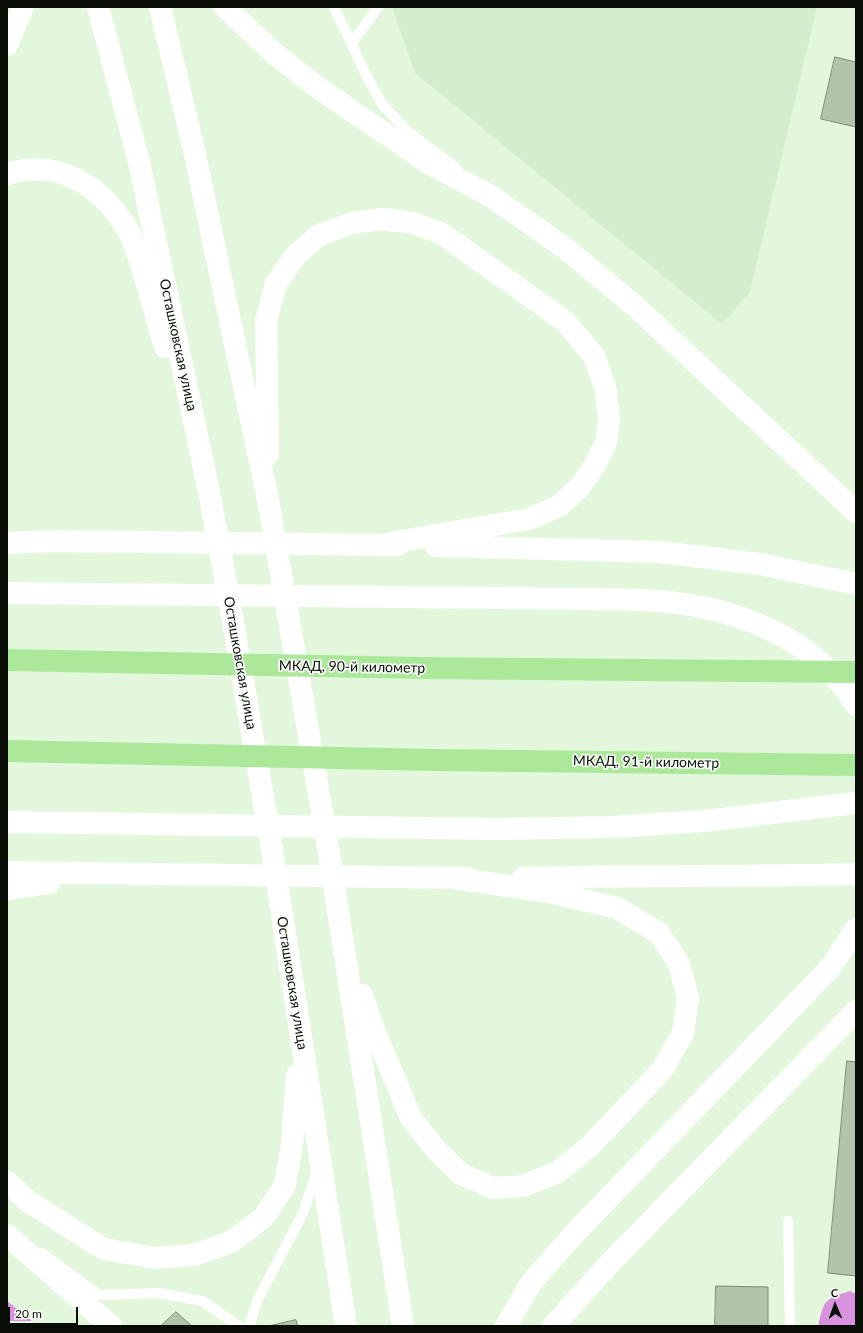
<!DOCTYPE html>
<html>
<head>
<meta charset="utf-8">
<style>
	body { margin:0 }
	#map { position:relative; width:863px; height:1333px; overflow:hidden; background:#e3f7dd; font-family:Lato,sans-serif }
	canvas { display:block }
	.frame { position:absolute; inset:0; border:8px solid #080e06; pointer-events:none }
	.north { position:absolute; left:815px; top:1285px; width:40px; height:40px; -webkit-text-stroke:3px #fbfffa; paint-order:stroke; rotate:358deg; font-size:11px; font-weight:700; line-height:16px; text-align:center; color:#080e06 }
	.north::after { content:''; display:block; margin:auto; width:14px; height:18px; background:#080e06; clip-path:polygon(50% 0,100% 100%,50% 72%,0 100%) }
	.scale { position:absolute; left:8px; top:1307px; width:70px; height:18px; box-sizing:border-box; border:2px solid #080e06; border-top:0; padding-left:5px; font-size:12px; line-height:14px; white-space:nowrap; color:#080e06; -webkit-text-stroke:3px #fbfffa; paint-order:stroke }
</style>
</head>
<body>
<div id="map">
<canvas width="863" height="1333"></canvas>
<div class="frame"></div>
<div class="north">С</div>
<div class="scale">20 m</div>
</div>
<script>
const context = document.querySelector('canvas').getContext('2d');
context.lineJoin = 'round';
function paint(path, color) { context.fillStyle = color; context.fill(path, 'evenodd'); }
function strokePath(path, color, width, dash) { context.strokeStyle = color; context.lineWidth = width; context.lineCap = dash ? 'butt' : 'round'; context.setLineDash(dash || []); context.stroke(path); }
function drawText(font, color, halo, rows, align = 'center') {
  context.font = font + ' Lato,sans-serif'; context.lineWidth = 3.5; context.setLineDash([]); context.textBaseline = 'middle'; context.strokeStyle = halo; context.fillStyle = color; for (const [text, x, y, turn = 0] of rows) {
    context.save(); context.translate(x, y); context.rotate((+turn || 0) * Math.PI / 180); context.textAlign = isNaN(turn) ? turn : align; if (halo) context.strokeText(text, 0, 0); context.fillText(text, 0, 0); context.restore();
  }
}
const built = new Path2D(`
	M392,7H817L750,292L722,324L415,73Z`);
const forest = new Path2D(`
	M850,1291L856,1294V1326H818C824,1300 824,1299 850,1291Z
	M7,1301L32,1321H7Z`);
const building = new Path2D(`
	M835,57L856,62V127L821,119Z
	M847,1061L856,1062V1276L828,1273Z
	M716,1286L768,1287V1326H715Z
	M176,1312L192,1326H161Z
	M296,1320L298,1326H269Z`);
const service = new Path2D(`
	M334,7L367,77L382,104L406,130L455,167
	M352,43L378,7
	M788,1221L790,1326
	M42,1253L99,1295L159,1293L202,1301L239,1326
	M249,1326L258,1299L304,1211L316,1172`);
const secondary = new Path2D(`
	M98,7L139,162L209,492L229,599L271,844L346,1326
	M160,7L194,150L269,505L326,835L403,1326
	M225,7L275,54L317,87L427,162L492,197L565,248L635,306L856,512
	M7,45L23,7
	M7,174C52,159 94,181 120,218C123,224 129,230 131,236C145,271 154,311 165,347
	M268,454L266,321L276,284L295,256L319,235L352,223L382,219L413,223L441,233L566,322L594,356L605,387L609,418L606,442L595,465L581,486L559,506L529,519L384,544
	M7,543L55,541L398,545
	M436,546L660,552L760,564L856,584
	M7,593L593,599C618,600 644,599 669,602C742,610 817,640 856,705
	M7,822L498,829L610,827L704,821L856,803
	M7,872L467,878
	M523,878C634,875 745,877 856,874
	M7,889L49,883
	M362,995L374,1030L411,1118L436,1150L461,1174L493,1188L523,1186L558,1172L590,1146L662,1070L683,1033L688,998L679,964L659,933L617,908L549,892L453,878
	M7,1182L29,1202L104,1249L155,1258L194,1255L231,1242L264,1217L285,1185L292,1144L297,1075
	M7,1235L111,1326
	M506,1326L531,1283L574,1234L831,967L856,929
	M553,1326L611,1262L856,1011`);
const trunk = new Path2D(`
	M7,660L422,668L856,672
	M7,751L435,760L856,765`);
const streetNames = [
	["Осташковская улица",178,345,78],
	["Осташковская улица",240,663,80],
	["МКАД, 90-й километр",352,667,1],
	["МКАД, 91-й километр",646,762,1],
	["Осташковская улица",292,983,81]
];
paint(built, '#d4eecd');
paint(forest, '#d992dd');
paint(building, '#b1c5ab');
strokePath(building, '#798c74', 1);
strokePath(service, '#fff', 10);
strokePath(secondary, '#fff', 22);
strokePath(trunk, '#ace89a', 22);
drawText('14px', '#080e06', '#fbfffa', streetNames);
</script>
</body>
</html>
